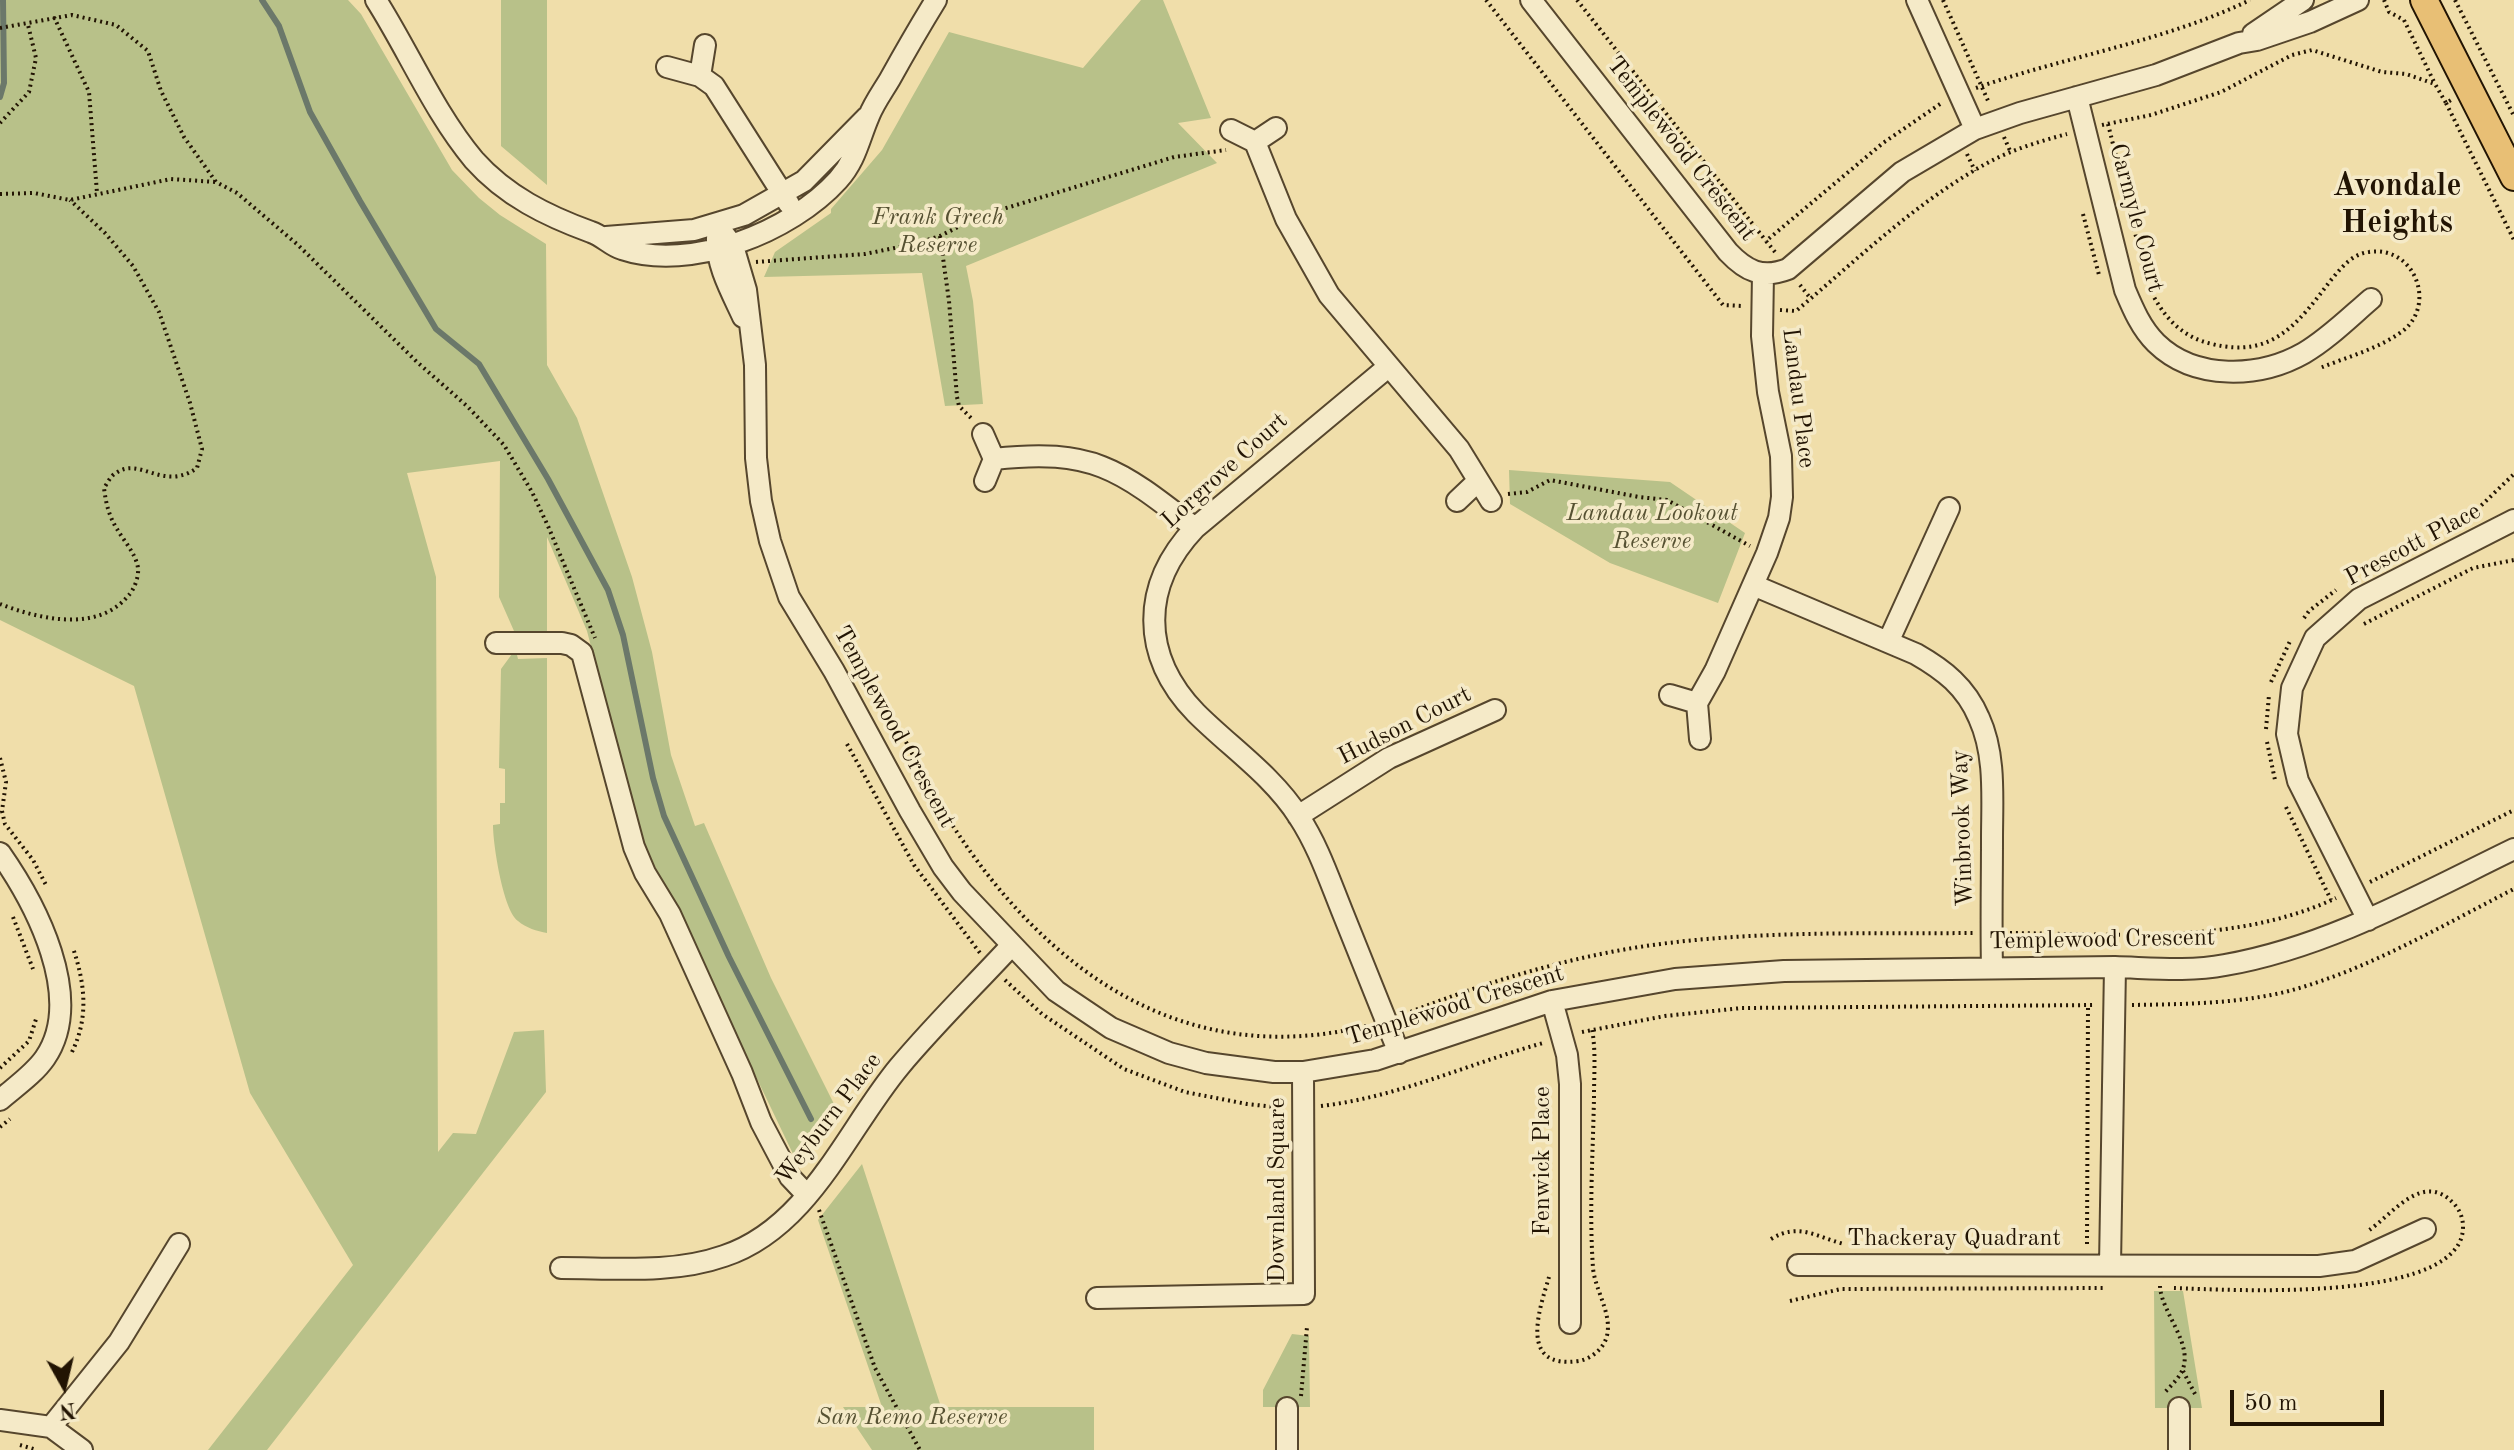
<!DOCTYPE html>
<html>
<head>
<meta charset="utf-8">
<style>
	body { margin:0 }
	#map { position:relative; width:2514px; height:1450px; overflow:hidden; background:#f0deaa; font-family:"Old Standard TT",serif }
	canvas { display:block }
	.north { position:absolute; left:24px; top:1346px; width:80px; height:80px; -webkit-text-stroke:6px #f5eac8; paint-order:stroke; rotate:172deg; font-size:22px; font-weight:700; line-height:32px; text-align:center; color:#221403 }
	.north::after { content:''; display:block; margin:auto; width:28px; height:36px; background:#221403; clip-path:polygon(50% 0,100% 100%,50% 72%,0 100%) }
	.scale { position:absolute; left:2230px; top:1390px; width:154px; height:36px; box-sizing:border-box; border:4px solid #221403; border-top:0; padding-left:10px; font-size:24px; line-height:28px; white-space:nowrap; color:#221403; -webkit-text-stroke:6px #f5eac8; paint-order:stroke }
</style>
</head>
<body>
<div id="map">
<canvas width="2514" height="1450"></canvas>
<div class="north">N</div>
<div class="scale">50 m</div>
</div>
<script>
const context = document.querySelector('canvas').getContext('2d');
context.lineJoin = 'round';
function paint(path, color) { context.fillStyle = color; context.fill(path, 'evenodd'); }
function strokePath(path, color, width, dash) { context.strokeStyle = color; context.lineWidth = width; context.lineCap = dash ? 'butt' : 'round'; context.setLineDash(dash || []); context.stroke(path); }
function drawText(font, color, halo, rows, align = 'center') {
  context.font = font + ' "Old Standard TT",serif'; context.lineWidth = 7; context.setLineDash([]); context.textBaseline = 'middle'; context.strokeStyle = halo; context.fillStyle = color; for (const [text, x, y, turn = 0] of rows) {
    context.save(); context.translate(x, y); context.rotate((+turn || 0) * Math.PI / 180); context.textAlign = isNaN(turn) ? turn : align; if (halo) context.strokeText(text, 0, 0); context.fillText(text, 0, 0); context.restore();
  }
}
const green = new Path2D(`
	M0,0H348L361,14L452,170L479,198L500,215L546,244L547,365L577,418L632,577L652,652L671,755L695,826L704,823L771,978L836,1108L804,1153L795,1158L639,833L587,631L547,537V634L514,631L499,597L500,461L407,473L436,577L438,1152L453,1133L476,1134L514,1032L544,1030L546,1092L267,1450H208L353,1265L250,1093L134,686L0,620Z
	M501,0H547V185L501,146Z
	M1141,0H1163L1211,118L1178,123L1217,163L966,266L973,301L983,404L945,406L922,273L764,277L775,252L831,213V209L882,150L949,32L1083,68Z
	M1509,470L1670,482L1745,533L1718,603L1610,563L1510,504Z
	M512,654L517,655L518,659L547,658V933C537,931 526,928 518,921C503,910 493,844 493,825L500,824V803H505V769L499,768L501,669Z
	M862,1164L941,1407H1094V1450H872L843,1407H882L818,1220Z
	M2154,1291H2183L2202,1408H2155Z
	M1292,1334L1309,1336L1310,1407H1263V1390Z`);
const stream = new Path2D(`
	M262,0L279,26L310,112L360,201L436,329L479,364L548,479L608,590L623,635L653,778L664,816L729,957L811,1119
	M0,97L4,83L3,0`);
const path = new Path2D(`
	M1486,0L1723,305L1743,306
	M1577,0L1766,241
	M1943,0L1989,103
	M2384,0L2389,12L2404,20L2435,84
	M2455,0L2514,116
	M54,17L89,92L97,193
	M0,28L72,15L116,25L148,51L161,91L184,137L216,182L237,193L298,245L417,362L467,406L504,445L532,492L548,526L595,638
	M1976,88C2067,56 2163,42 2250,0
	M2446,103L2514,240
	M0,123L29,92L36,58L28,25
	M2108,124L2148,285C2161,314 2180,337 2212,344C2273,359 2298,323 2331,280C2342,267 2352,254 2369,252C2413,245 2437,302 2404,330C2381,348 2347,357 2320,368
	M2102,125L2151,115L2221,92L2292,55L2312,50L2382,72L2406,74L2435,84L2446,103L2451,100
	M2004,137L2011,153
	M1967,154L1975,171
	M0,194L34,193L70,200L171,179L216,182
	M2083,214L2099,275
	M940,236L949,301L957,397L959,406L972,419
	M1775,252L1766,241L1883,143L1943,102
	M756,262L865,254L914,244L940,236L980,216L1174,157L1226,150
	M1800,285L1811,299
	M1780,310L1796,311C1858,259 1918,200 1991,161C2014,149 2041,141 2067,134
	M1508,494L1527,492L1550,480L1639,497L1667,500L1750,546
	M2464,522L2514,474
	M0,604C39,619 97,633 128,596C134,590 139,577 138,568C136,554 124,541 117,529C109,516 106,504 104,488C107,484 111,475 116,473C140,456 163,492 197,468L202,449L190,403L159,312L133,266L105,233L70,200
	M2304,618L2309,611L2336,590
	M2364,624L2473,568L2514,560
	M2271,682L2291,639
	M886,705C908,744 927,785 951,823C1047,972 1185,1072 1370,1025
	M2266,729L2269,695
	M2267,742L2275,780
	M847,744L914,865L980,953
	M0,758L6,782L2,811L5,824L33,860L46,885
	M2286,807L2331,900
	M2370,882L2514,810
	M13,917L33,969
	M2010,933C2119,934 2236,945 2336,898
	M1005,980L1042,1014L1124,1069L1185,1092L1247,1104L1284,1108
	M2132,1005C2183,1004 2234,1004 2285,992C2366,971 2439,927 2514,889
	M1405,1014C1481,984 1558,960 1639,947C1749,930 1862,934 1973,933
	M1582,1032L1665,1016L1742,1008L2095,1005
	M72,1052C89,1017 85,984 73,948
	M0,1068L29,1041L37,1016
	M1321,1106C1398,1097 1468,1064 1543,1043
	M0,1127L10,1119
	M819,1210L875,1368L920,1450
	M1771,1239C1799,1222 1816,1237 1844,1244
	M2087,1244L2088,1005
	M1549,1277C1540,1308 1517,1370 1579,1361C1590,1359 1602,1350 1606,1339C1614,1316 1595,1291 1593,1268C1589,1211 1593,1153 1594,1096C1594,1074 1596,1051 1592,1029
	M2160,1286C2161,1313 2196,1346 2181,1373C2177,1380 2170,1387 2164,1393
	M2174,1288C2232,1290 2437,1302 2461,1239C2465,1227 2463,1214 2455,1205C2424,1169 2393,1214 2368,1231
	M1790,1301L1841,1289L2106,1288
	M2183,1371L2195,1394
	M1301,1396L1307,1327
	M20,1445L37,1450`);
const minor = new Path2D(`
	M376,0C409,52 434,112 474,160C506,196 547,216 591,232C603,236 611,246 622,249C691,272 791,232 838,180C856,160 859,139 869,116C874,103 883,91 890,79C905,52 920,26 936,0
	M1531,0L1728,252C1746,271 1762,279 1788,269L1902,172L1975,129L2020,113L2156,75L2239,43L2257,40L2310,22L2358,0
	M1917,0L1975,129
	M2253,34L2303,0
	M667,67L700,76L714,86L789,204
	M700,76L705,45
	M2077,97L2125,290C2133,309 2141,328 2156,343C2195,381 2260,378 2304,353C2328,339 2350,317 2371,299
	M1231,130L1255,142L1286,219L1329,295L1459,449L1491,501
	M1255,142L1276,128
	M717,225L733,246L746,290L755,365L756,458L761,501L770,541L789,597L834,671L910,811L943,867L962,892L1056,991L1111,1028L1169,1053L1206,1063L1274,1072H1303L1375,1060L1552,1001L1675,979L1784,971L2115,967C2151,968 2189,972 2225,965C2328,947 2421,894 2514,849
	M606,237L694,230L744,215L804,181L867,117
	M717,238C716,265 732,293 743,317
	M1388,367L1195,528C1141,585 1140,655 1196,713C1231,748 1272,775 1299,817C1318,846 1329,879 1342,911C1361,958 1380,1005 1399,1053
	M983,434L994,459L985,481
	M994,459C1093,448 1119,469 1195,528
	M1457,501L1477,482
	M1753,585L1916,654C1944,670 1966,687 1979,718C1996,755 1992,799 1992,839C1992,882 1991,925 1992,968
	M1889,640L1949,508
	M496,643H562L571,645L582,653L634,847L645,873L670,914L742,1073L761,1122L790,1177L807,1195
	M1670,695L1697,703
	M1700,739L1697,703L1715,671L1767,553L1779,518L1782,497L1781,456L1768,392L1762,336L1763,274
	M1298,816L1389,758L1495,710
	M0,853C35,903 86,998 45,1058C34,1074 15,1087 0,1100
	M2368,920L2298,781L2287,734L2292,688L2315,638L2359,599L2514,520
	M1552,1001L1567,1055L1570,1084V1323
	M1798,1265L2319,1266L2355,1261L2425,1229
	M2110,1265L2115,967
	M561,1268C614,1268 673,1274 724,1256C809,1228 846,1131 899,1067C934,1025 974,986 1011,946
	M1097,1298L1304,1294L1303,1072
	M2179,1408V1450
	M0,1420L51,1427L82,1450
	M51,1427L119,1342L179,1244
	M1287,1450V1408`);
const major = new Path2D(`
	M2424,0L2514,177`);
const streetNames = [
	["Templewood Crescent",1681,149,52],
	["Carmyle Court",2136,218,75],
	["Landau Place",1798,398,83],
	["Lorgrove Court",1225,471,-42],
	["Prescott Place",2413,545,-28],
	["Hudson Court",1405,726,-27],
	["Templewood Crescent",894,727,61],
	["Winbrook Way",1963,828,-92],
	["Templewood Crescent",2102,940,-1],
	["Templewood Crescent",1455,1006,-17],
	["Weyburn Place",829,1119,-53],
	["Fenwick Place",1543,1161,-90],
	["Downland Square",1278,1190,-90],
	["Thackeray Quadrant",1954,1239]
];
const parkNames = [
	["Frank Grech",938,218],
	["Reserve",938,246],
	["Landau Lookout",1652,514],
	["Reserve",1652,542],
	["San Remo Reserve",912,1418]
];
const districtNames = [
	["Avondale",2397,187],
	["Heights",2397,224]
];
paint(green, '#b8c189');
strokePath(stream, '#6b786a', 6);
strokePath(minor, '#56462d', 24);
strokePath(major, '#221403', 30);
strokePath(path, '#221403', 4, [2, 4]);
strokePath(minor, '#f5eac8', 20);
strokePath(major, '#e8bf75', 26);
drawText('24px', '#221403', '#f5eac8', streetNames);
drawText('italic 24px', '#565132', '#f5eac8', parkNames);
drawText('bold 32px', '#221403', '#f5eac8', districtNames);
</script>
</body>
</html>
